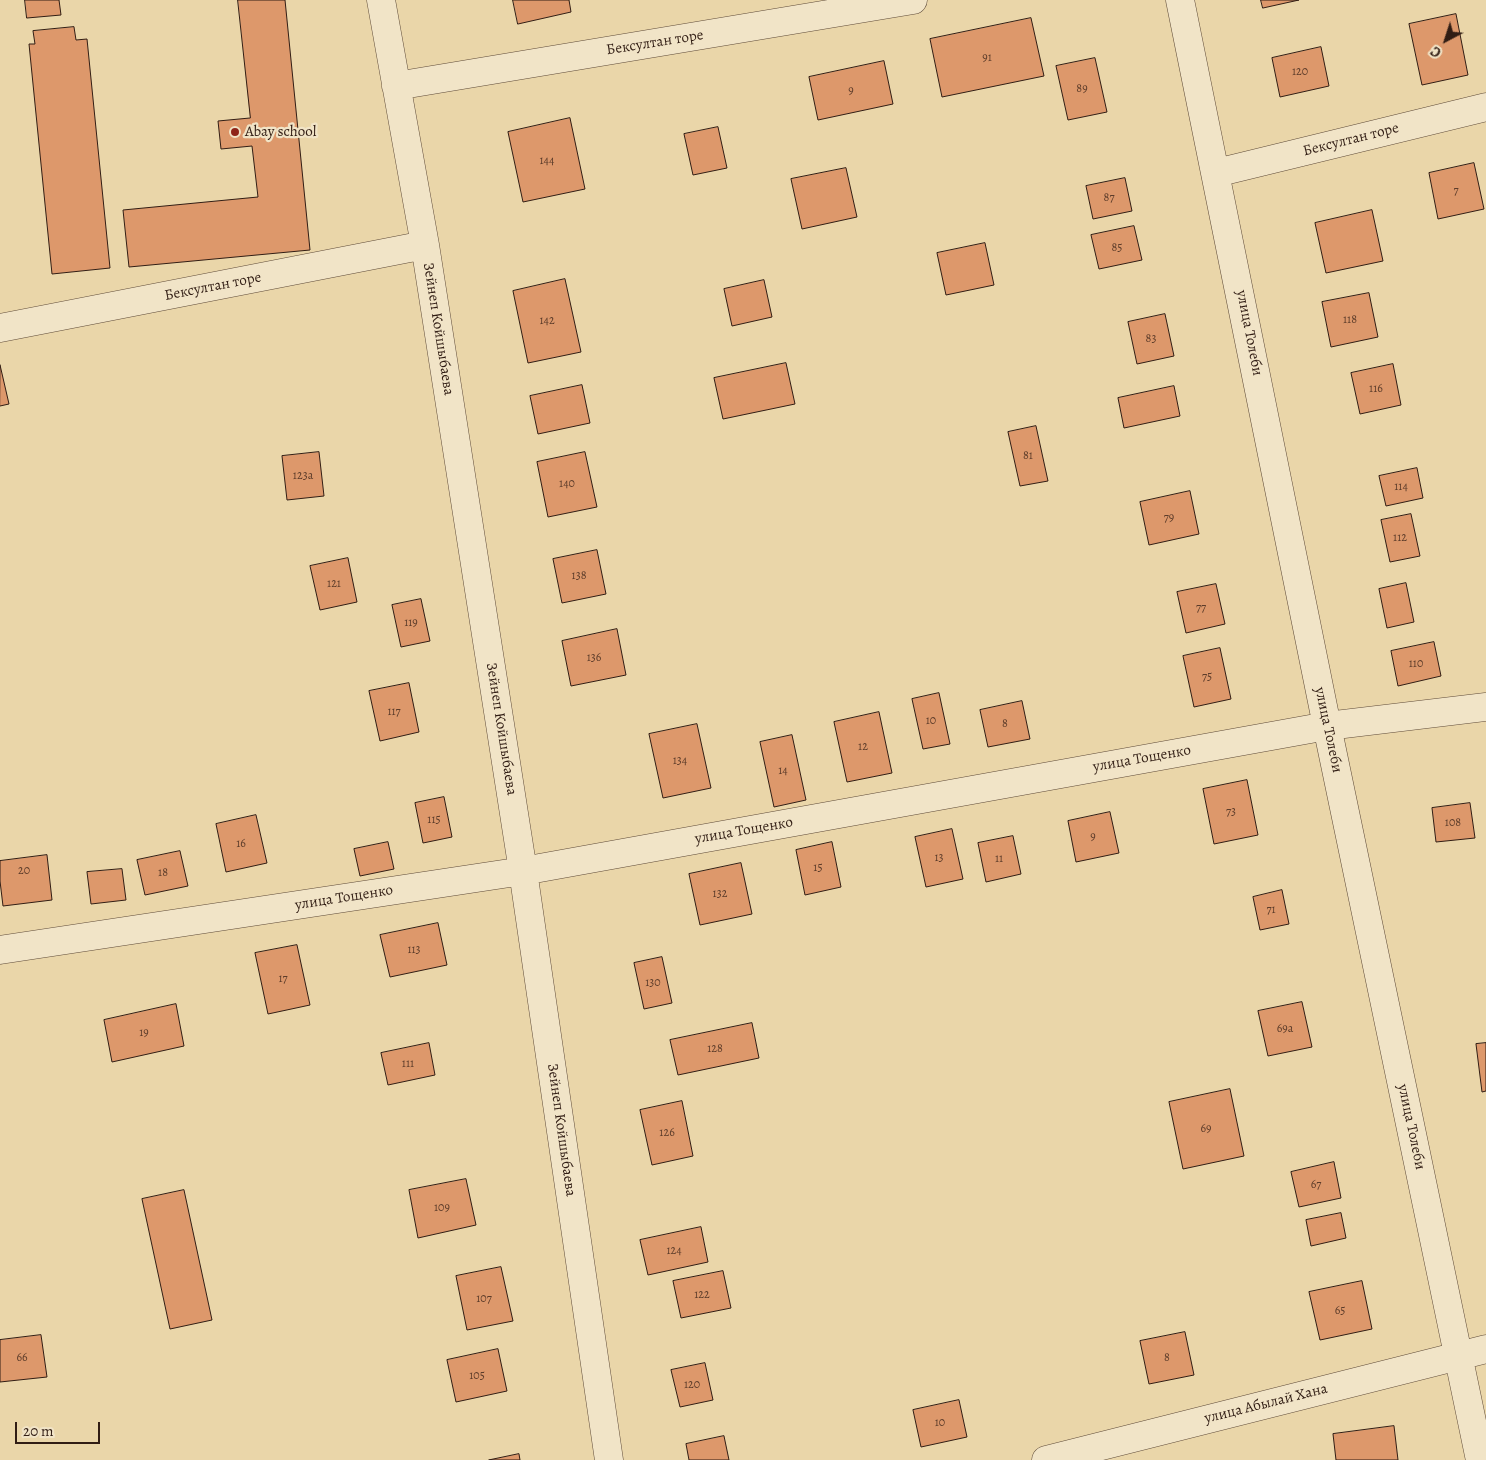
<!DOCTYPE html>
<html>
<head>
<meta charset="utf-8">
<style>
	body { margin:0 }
	#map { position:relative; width:1486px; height:1460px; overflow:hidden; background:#ead6a9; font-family:Alegreya,serif }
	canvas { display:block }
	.north { position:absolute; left:1421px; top:15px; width:50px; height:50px; -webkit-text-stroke:4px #f1e4c7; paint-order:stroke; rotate:220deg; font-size:14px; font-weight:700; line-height:20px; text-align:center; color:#311d14 }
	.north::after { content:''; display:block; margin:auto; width:18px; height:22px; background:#311d14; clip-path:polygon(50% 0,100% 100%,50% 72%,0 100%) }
	.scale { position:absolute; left:15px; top:1422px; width:85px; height:22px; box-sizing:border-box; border:2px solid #311d14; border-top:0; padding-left:6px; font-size:15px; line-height:18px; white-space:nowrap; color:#311d14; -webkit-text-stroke:4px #f1e4c7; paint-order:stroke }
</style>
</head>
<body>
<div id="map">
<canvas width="1486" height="1460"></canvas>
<div class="north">С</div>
<div class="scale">20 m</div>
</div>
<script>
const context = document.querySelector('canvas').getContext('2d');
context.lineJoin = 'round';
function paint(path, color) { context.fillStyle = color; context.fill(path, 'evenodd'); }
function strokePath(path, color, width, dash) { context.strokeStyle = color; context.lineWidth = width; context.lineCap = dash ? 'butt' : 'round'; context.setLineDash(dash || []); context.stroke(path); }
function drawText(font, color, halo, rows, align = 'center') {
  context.font = font + ' Alegreya,serif'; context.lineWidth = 4.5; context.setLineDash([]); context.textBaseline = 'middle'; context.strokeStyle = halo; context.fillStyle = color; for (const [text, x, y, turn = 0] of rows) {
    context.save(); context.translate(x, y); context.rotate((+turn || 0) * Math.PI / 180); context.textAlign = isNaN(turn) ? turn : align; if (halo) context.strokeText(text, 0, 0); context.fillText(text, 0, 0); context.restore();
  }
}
const building = new Path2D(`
	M25,0H59L61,15L27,18Z
	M238,0H285L310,250L129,267L123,210L258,197L252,146L221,149L218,121L250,118Z
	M513,0H569L571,12L518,24Z
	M1261,0H1299L1263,8Z
	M1456,14L1468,75L1422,85L1409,24Z
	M1031,18L1044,76L942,97L930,39Z
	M74,27L76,40L87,39L110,268L52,274L29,44H35L33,31Z
	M1321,47L1329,86L1280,97L1272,58Z
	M1095,58L1107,112L1068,120L1056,66Z
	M884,61L893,104L818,120L809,77Z
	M570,118L585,189L523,202L508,132Z
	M718,127L727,168L693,175L684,134Z
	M1474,163L1484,209L1438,219L1429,173Z
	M846,168L857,217L802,229L791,179Z
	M1125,178L1132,211L1093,219L1086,186Z
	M1372,210L1383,261L1326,273L1315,223Z
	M1134,226L1142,260L1099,269L1091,235Z
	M985,243L994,285L946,295L937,253Z
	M565,279L581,352L528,363L513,291Z
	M764,280L772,317L732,326L724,289Z
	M1369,293L1378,337L1331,347L1322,302Z
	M1165,314L1174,356L1137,364L1128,322Z
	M786,363L795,404L723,419L714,378Z
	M1393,364L1401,405L1360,414L1351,373Z
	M0,365L9,404L0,406Z
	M582,385L590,423L538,434L530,396Z
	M1174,386L1180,416L1124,428L1118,398Z
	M1036,426L1048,481L1020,486L1008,432Z
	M319,452L324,496L287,500L282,456Z
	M585,452L597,507L548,517L537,462Z
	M1417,468L1423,498L1386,506L1379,476Z
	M1190,491L1199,534L1149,545L1140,502Z
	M1411,514L1420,556L1390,562L1381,520Z
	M597,550L606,594L562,603L553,559Z
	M348,558L357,602L320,610L310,566Z
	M1406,583L1414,622L1387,628L1379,589Z
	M1216,584L1225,624L1186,633L1177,592Z
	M421,599L430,641L401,647L392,605Z
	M617,629L626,675L571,686L562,641Z
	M1434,642L1441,676L1398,686L1391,651Z
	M1220,648L1231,699L1194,707L1183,656Z
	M409,683L419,732L380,741L369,691Z
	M939,693L950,744L923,749L912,699Z
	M1022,701L1030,739L988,747L980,710Z
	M879,712L892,773L847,782L834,722Z
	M697,724L711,788L663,798L649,734Z
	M792,735L806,800L774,807L760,742Z
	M1247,780L1258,835L1214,844L1203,789Z
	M444,797L452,837L423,843L415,803Z
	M1470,803L1475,838L1436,842L1432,808Z
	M1110,812L1119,853L1076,862L1068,821Z
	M256,815L267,863L226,872L216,824Z
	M952,829L963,879L926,887L915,837Z
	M1013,836L1021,874L986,882L978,843Z
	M388,842L394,869L360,876L354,849Z
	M832,842L841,887L805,895L796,850Z
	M180,851L188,886L145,895L137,860Z
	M47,855L52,900L3,906L0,881V861Z
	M741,863L752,914L700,925L689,874Z
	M122,869L126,900L91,904L87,872Z
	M1282,890L1289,924L1260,930L1253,897Z
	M438,923L447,965L390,977L380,935Z
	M297,945L310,1005L268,1014L255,953Z
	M662,957L672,1003L644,1009L634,963Z
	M1302,1002L1312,1047L1268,1056L1258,1011Z
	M176,1004L184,1046L112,1062L104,1020Z
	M752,1023L759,1058L678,1075L670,1040Z
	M429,1043L435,1075L388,1085L381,1053Z
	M1486,1043V1091L1482,1092L1476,1044Z
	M1230,1089L1244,1156L1183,1169L1169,1102Z
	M682,1101L693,1156L652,1165L640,1110Z
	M1334,1162L1341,1198L1299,1207L1291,1172Z
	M466,1179L476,1225L418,1238L409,1190Z
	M184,1190L212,1320L170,1329L142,1199Z
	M1341,1213L1346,1238L1311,1246L1306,1220Z
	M701,1227L708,1262L648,1275L640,1240Z
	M501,1267L513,1321L467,1330L456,1276Z
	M723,1271L731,1308L681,1318L673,1281Z
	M1362,1281L1372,1329L1320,1340L1309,1292Z
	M1185,1332L1194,1375L1149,1384L1140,1341Z
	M41,1335L47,1377L0,1382V1340Z
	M498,1349L507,1391L456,1402L447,1360Z
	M705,1363L713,1400L680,1407L671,1370Z
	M959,1400L967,1437L921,1447L913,1410Z
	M1394,1426L1398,1460H1336L1333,1434Z
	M724,1436L729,1460H689L686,1444Z
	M519,1454L520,1460H489Z`);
const minor = new Path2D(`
	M381,0L425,245L523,871L609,1460
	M1180,0L1327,726L1480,1460
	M396,86L913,0
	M1216,173L1486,107
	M0,328L425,245
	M0,950L523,871L1327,726L1486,707
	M1046,1460L1486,1349`);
const markers = [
	[235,132,5,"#8f2418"]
];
const numberNames = [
	["91",987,58],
	["120",1300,72],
	["89",1082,89],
	["9",851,91],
	["144",547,161],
	["7",1456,191],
	["87",1109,198],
	["85",1117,248],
	["118",1350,320],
	["142",547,321],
	["83",1151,339],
	["116",1376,389],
	["81",1028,456],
	["123а",303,476],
	["140",567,484],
	["114",1401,487],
	["79",1169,518],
	["112",1400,538],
	["138",579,576],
	["121",334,584],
	["77",1201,608],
	["119",411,623],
	["136",594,658],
	["110",1416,664],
	["75",1207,677],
	["117",394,712],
	["10",931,721],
	["8",1005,724],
	["12",863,747],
	["134",680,761],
	["14",783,771],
	["73",1231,812],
	["115",434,820],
	["108",1453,823],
	["9",1093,837],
	["16",241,844],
	["13",939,858],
	["11",999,859],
	["15",818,868],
	["20",24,871],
	["18",163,873],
	["132",720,894],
	["71",1271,910],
	["113",414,950],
	["17",283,979],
	["130",653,983],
	["69а",1285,1029],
	["19",144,1033],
	["128",715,1049],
	["111",408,1064],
	["69",1206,1129],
	["126",667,1133],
	["67",1316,1185],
	["109",442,1208],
	["124",674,1251],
	["122",702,1295],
	["107",484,1299],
	["65",1340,1311],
	["66",22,1358],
	["8",1167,1358],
	["105",477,1376],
	["120",692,1385],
	["10",940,1423]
];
const streetNames = [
	["Бексултан торе",655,43,-9],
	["Бексултан торе",1351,140,-14],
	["Бексултан торе",213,287,-11],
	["Зейнеп Койшыбаева",438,329,81],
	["улица Толеби",1249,333,79],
	["Зейнеп Койшыбаева",501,729,81],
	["улица Толеби",1328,730,78],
	["улица Тощенко",1142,759,-10],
	["улица Тощенко",744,831,-10],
	["улица Тощенко",344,898,-9],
	["улица Толеби",1411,1127,78],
	["Зейнеп Койшыбаева",561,1130,82],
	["улица Абылай Хана",1266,1404,-14]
];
const poiNames = [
	["Abay school",245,132]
];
paint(building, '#dd986b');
strokePath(building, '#311d14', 1);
strokePath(minor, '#5f4b39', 29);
strokePath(minor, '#f1e4c7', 28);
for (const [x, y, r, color] of markers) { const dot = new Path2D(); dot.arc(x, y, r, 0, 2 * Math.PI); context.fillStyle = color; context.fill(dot); strokePath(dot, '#f1e4c7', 2); }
drawText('12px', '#5c3c2a', null, numberNames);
drawText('15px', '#311d14', '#f1e4c7', streetNames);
drawText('15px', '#311d14', '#f1e4c7', poiNames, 'left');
</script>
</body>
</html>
